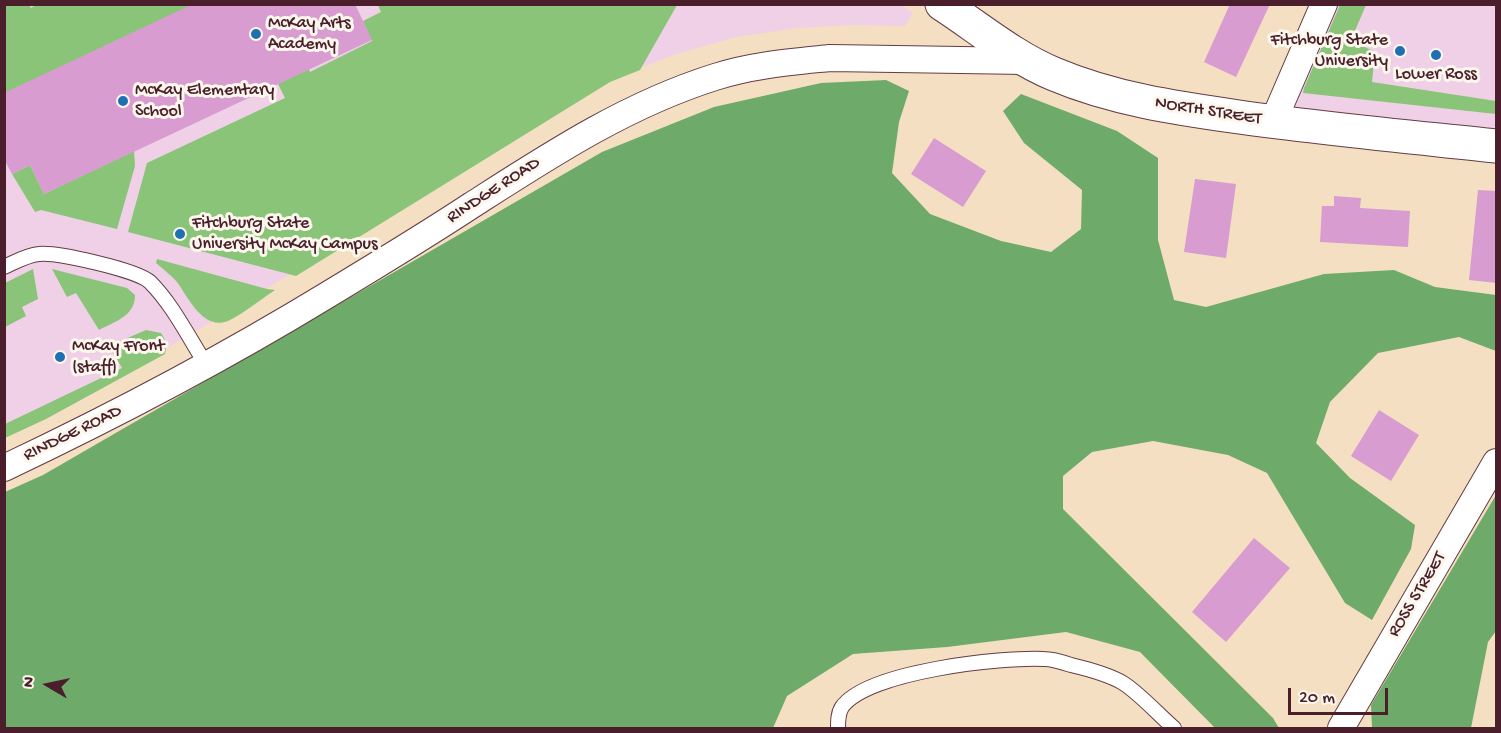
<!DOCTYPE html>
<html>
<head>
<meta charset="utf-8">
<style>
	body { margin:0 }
	#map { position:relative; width:1501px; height:733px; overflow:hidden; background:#f4dfc3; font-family:"Gochi Hand",sans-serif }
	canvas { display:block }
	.frame { position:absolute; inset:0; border:6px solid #4a1f2b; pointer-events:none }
	.north { position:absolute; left:18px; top:655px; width:60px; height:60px; -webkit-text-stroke:4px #fbf7ec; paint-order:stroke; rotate:279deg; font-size:16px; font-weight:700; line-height:24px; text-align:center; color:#4a1f2b }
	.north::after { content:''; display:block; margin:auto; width:21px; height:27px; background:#4a1f2b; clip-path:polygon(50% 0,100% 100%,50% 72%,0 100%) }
	.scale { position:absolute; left:1288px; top:688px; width:100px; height:27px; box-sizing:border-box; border:3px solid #4a1f2b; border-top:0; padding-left:8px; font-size:18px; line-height:21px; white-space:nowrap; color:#4a1f2b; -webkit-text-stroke:4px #fbf7ec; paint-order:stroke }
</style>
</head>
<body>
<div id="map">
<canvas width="1501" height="733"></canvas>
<div class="frame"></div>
<div class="north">N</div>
<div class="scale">20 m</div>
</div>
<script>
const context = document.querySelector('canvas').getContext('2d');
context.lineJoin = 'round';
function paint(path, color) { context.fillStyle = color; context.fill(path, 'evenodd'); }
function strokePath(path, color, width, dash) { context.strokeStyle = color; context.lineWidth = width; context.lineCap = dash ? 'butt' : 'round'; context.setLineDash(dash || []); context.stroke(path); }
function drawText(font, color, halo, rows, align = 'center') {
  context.font = font + ' "Gochi Hand",sans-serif'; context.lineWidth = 6; context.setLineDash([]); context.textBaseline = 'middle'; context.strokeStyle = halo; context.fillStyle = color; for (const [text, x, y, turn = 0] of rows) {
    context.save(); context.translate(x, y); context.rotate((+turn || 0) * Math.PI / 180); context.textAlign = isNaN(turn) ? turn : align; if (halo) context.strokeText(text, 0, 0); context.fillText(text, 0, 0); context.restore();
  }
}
const built = new Path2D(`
	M900,4L913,13L905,26L852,25L797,28L736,37L676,54L612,79L555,111L227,313L138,365L5,433L4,5Z
	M1324,5H1496V146L1273,122Z`);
const green = new Path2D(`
	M38,4L193,5L5,93V5H29L31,8Z
	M378,5H677L640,70L610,82L296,276L128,232L147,163L285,98L278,84L309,69L310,72L372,41L363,21L381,12Z
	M1340,5H1366L1351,40L1375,52L1372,82L1496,101V114L1303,93L1304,88Z
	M134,151L135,166L117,229L41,210L35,212L12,174L30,165L44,194Z
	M157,259L267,289L275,290C261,299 243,314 228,321C203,331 188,297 177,282C171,275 163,269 156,263Z
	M33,269L38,299L22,307L26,316L5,327V283Z
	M52,269L127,288L135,295C135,316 116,321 99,330L76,293L67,297Z
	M146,330L161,333C166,340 167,346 165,354L46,419L5,438V424L122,368L109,346Z`);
const forest = new Path2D(`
	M886,80L909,91L899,122L892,173L930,214L1001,241L1051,252L1081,229L1082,190L1024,143L1003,111L1021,94L1117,131L1158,158V240L1174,300L1206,307L1324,274L1394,270L1435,287L1496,295V351L1459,337L1378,353L1330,402L1316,443L1350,478L1415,525L1411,549L1372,620L1345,603L1267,473L1228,455L1153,441L1092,452L1063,476V509L1273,718L1279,728H1215L1140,652L1066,632L947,647L853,654L787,696L773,728H5V492L43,475L602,152L714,107L821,83Z
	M1496,495V631L1488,642L1471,728H1372L1371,705Z`);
const building = new Path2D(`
	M193,4H355L372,40L44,194L30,165L12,174L4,159V93Z
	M1230,4H1270L1236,77L1204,62Z
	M934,138L986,171L963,207L911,174Z
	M1195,179L1236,184L1226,258L1184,252Z
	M1478,190L1497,191V283L1469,280Z
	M1334,196L1361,198L1360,208L1410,211L1408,247L1320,242L1322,206H1334Z
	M1379,410L1419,435L1391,481L1351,456Z
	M1254,538L1290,568L1226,642L1192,612Z`);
const lane = new Path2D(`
	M4,267C15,262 27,255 39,254C57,252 137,270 150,282C173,305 189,338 207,366
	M838,728C838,721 838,713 842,707C868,671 1002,657 1044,659C1053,659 1062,662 1071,665C1088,669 1108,674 1123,683C1139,693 1159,715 1174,728`);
const street = new Path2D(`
	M1273,122L1324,4
	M4,468C116,415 224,358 329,294C377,265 425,236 472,205C550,155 626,105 715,77C752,65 791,62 830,58L1026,61
	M1341,728L1496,462`);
const secondary = new Path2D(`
	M942,4C979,28 1013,57 1054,74C1113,99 1176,108 1239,117C1325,129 1411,137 1496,146`);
const markers = [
	[256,34,6,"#1f6fb2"],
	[1400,51,6,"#1f6fb2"],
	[1436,55,6,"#1f6fb2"],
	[123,101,6,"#1f6fb2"],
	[180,234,6,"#1f6fb2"],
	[60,357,6,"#1f6fb2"]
];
const poiNames = [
	["McKay Arts",268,24],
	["Academy",268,45],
	["Fitchburg State",1388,41,"right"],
	["University",1388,62,"right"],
	["Lower Ross",1436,75,"center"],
	["McKay Elementary",135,91],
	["School",135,112],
	["Fitchburg State",192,224],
	["University McKay Campus",192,245],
	["McKay Front",72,347],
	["(staff)",72,368]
];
const streetNames = [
	["NORTH STREET",1208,112,9],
	["RINDGE ROAD",494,191,-33],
	["RINDGE ROAD",73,434,-26],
	["ROSS STREET",1418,595,-59]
];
paint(built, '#efd0e7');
paint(green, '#89c479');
paint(forest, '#6eaa69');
paint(building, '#d89cd0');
strokePath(lane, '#643c42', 16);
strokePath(street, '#643c42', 28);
strokePath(secondary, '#643c42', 35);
strokePath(lane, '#fff', 14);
strokePath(street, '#fff', 26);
strokePath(secondary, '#fff', 33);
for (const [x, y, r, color] of markers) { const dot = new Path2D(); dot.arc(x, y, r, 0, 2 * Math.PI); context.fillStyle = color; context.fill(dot); strokePath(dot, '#fbf7ec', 2); }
drawText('18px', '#4a1f2b', '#fbf7ec', poiNames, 'left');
drawText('18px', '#4a1f2b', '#fbf7ec', streetNames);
</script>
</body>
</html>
